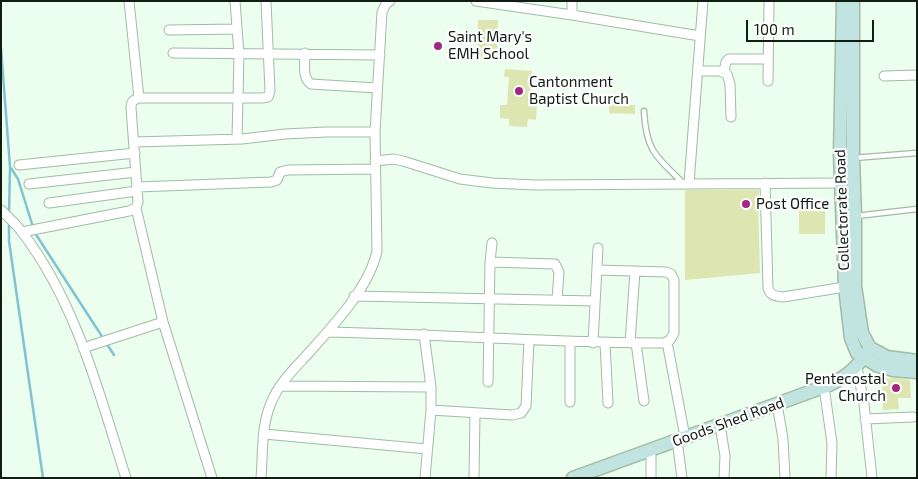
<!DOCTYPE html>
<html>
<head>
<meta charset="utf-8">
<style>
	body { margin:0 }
	#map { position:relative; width:918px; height:479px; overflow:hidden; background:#ecfeee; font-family:"Exo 2",sans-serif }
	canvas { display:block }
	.frame { position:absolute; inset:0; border:2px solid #111c13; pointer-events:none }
	.scale { position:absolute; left:746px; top:20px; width:128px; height:22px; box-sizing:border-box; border:2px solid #111c13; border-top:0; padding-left:6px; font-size:15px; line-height:18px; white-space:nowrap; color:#111c13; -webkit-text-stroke:4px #fff; paint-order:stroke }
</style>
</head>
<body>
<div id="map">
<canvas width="918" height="479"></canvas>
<div class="frame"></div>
<div class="scale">100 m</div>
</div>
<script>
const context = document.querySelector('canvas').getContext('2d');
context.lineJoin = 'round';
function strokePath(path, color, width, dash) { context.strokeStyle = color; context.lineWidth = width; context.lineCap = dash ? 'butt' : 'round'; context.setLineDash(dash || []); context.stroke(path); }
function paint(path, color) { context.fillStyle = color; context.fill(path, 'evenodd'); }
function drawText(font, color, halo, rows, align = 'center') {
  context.font = font + ' "Exo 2",sans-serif'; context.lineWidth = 4.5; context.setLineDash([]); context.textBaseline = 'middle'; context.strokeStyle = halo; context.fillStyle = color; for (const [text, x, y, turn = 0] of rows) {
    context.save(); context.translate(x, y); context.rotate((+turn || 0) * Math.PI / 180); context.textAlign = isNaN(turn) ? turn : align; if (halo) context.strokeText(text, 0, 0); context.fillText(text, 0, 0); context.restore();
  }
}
const stream = new Path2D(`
	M1,48L10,167L9,214
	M11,168L18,179L33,227
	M9,222V241L43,478
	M35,233L114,355`);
const building = new Path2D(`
	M478,20H498L497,58L477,57Z
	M505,69L532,71L529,105L537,106L536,120L528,119L527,127L509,126V119L500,118V105H507L509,77H504Z
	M609,104L635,105V114L609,113Z
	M685,190H759L758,202L760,273L685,280Z
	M799,211H825V234H799Z
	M896,378L910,380L911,398H898L899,409L883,410L882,379Z`);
const lane = new Path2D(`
	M644,111C646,151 656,156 683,183
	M853,158L917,153
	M856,216L917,209`);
const street = new Path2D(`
	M129,1L139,98
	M235,1L239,54L237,139
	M476,1L572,15L700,36
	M572,1V15
	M169,30L237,29
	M173,53L380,55
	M305,53C305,64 302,78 311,84L377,88
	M698,71H720L727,74L730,84L731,117
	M724,72L726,62L729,59H768
	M884,76L917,75
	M768,81L769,1
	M134,142L242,139L285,134L326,132H375
	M375,161L394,159L403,161L460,179L492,183L535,185L841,183
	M19,165L135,153
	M689,183L703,1
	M765,183L768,288C770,296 776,296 783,297L845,287
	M29,184L136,172
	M137,187L271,182L277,180L280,172L288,170L375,169
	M49,203L137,191
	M136,208L163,322L212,478
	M1,210C8,217 16,224 22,232C77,304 99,393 126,478
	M22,232L129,211L136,208L138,202L131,108C131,102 133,100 139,98H262L268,97L270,91L266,1
	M490,262L555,264L559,272L557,300
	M354,296L595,301
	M327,332C440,334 551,343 664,343L670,340L674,333V280L671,274L666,272L597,270
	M424,334L431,387V410L425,478
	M667,342L685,437
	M593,343L598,248
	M605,343L608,403
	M630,343L635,271
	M636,343L644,401
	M83,348L163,322
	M857,367L864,404L872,478
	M488,382L490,262L492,243
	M281,386L431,387
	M824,387L832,443L831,478
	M570,402V342
	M777,404L783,439L785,478
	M431,410L512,415L521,413L526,406L529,340
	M865,419L913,417
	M720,425L725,456L724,478
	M264,434L427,449
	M677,440L682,478
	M261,478C263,453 261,426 271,403C278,385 292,371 305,357C330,329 369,289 377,251L375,132L382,12L386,4L390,1
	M474,478L475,413
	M651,478V449`);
const secondary = new Path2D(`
	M843,1L840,154L845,287L851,338L857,353L878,366L893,370L917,372
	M853,1V158L855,216V286L862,333L870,348L887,357L917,361
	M573,478L829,385C846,377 857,368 867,352`);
const markers = [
	[438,46,5,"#a1287e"],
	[519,91,5,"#a1287e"],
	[746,204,5,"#a1287e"],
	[896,388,5,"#a1287e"]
];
const poiNames = [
	["Saint Mary's",448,37],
	["EMH School",448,54],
	["Cantonment",529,82],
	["Baptist Church",529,99],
	["Post Office",756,204],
	["Pentecostal",886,379,"right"],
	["Church",886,396,"right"]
];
const streetNames = [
	["Collectorate Road",842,210,-92],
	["Goods Shed Road",728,422,-20]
];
strokePath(stream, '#81c2d3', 2.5);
paint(building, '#dde6b1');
strokePath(lane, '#a0bca4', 7);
strokePath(street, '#a0bca4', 11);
strokePath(secondary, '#a0bca4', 15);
strokePath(lane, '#fff', 4.5);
strokePath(street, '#fff', 9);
strokePath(secondary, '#c2e4e0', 12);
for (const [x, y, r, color] of markers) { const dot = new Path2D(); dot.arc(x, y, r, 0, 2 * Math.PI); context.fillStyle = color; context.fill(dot); strokePath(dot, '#fff', 2); }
drawText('15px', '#111c13', '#fff', poiNames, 'left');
drawText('15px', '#111c13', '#fff', streetNames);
</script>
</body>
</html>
